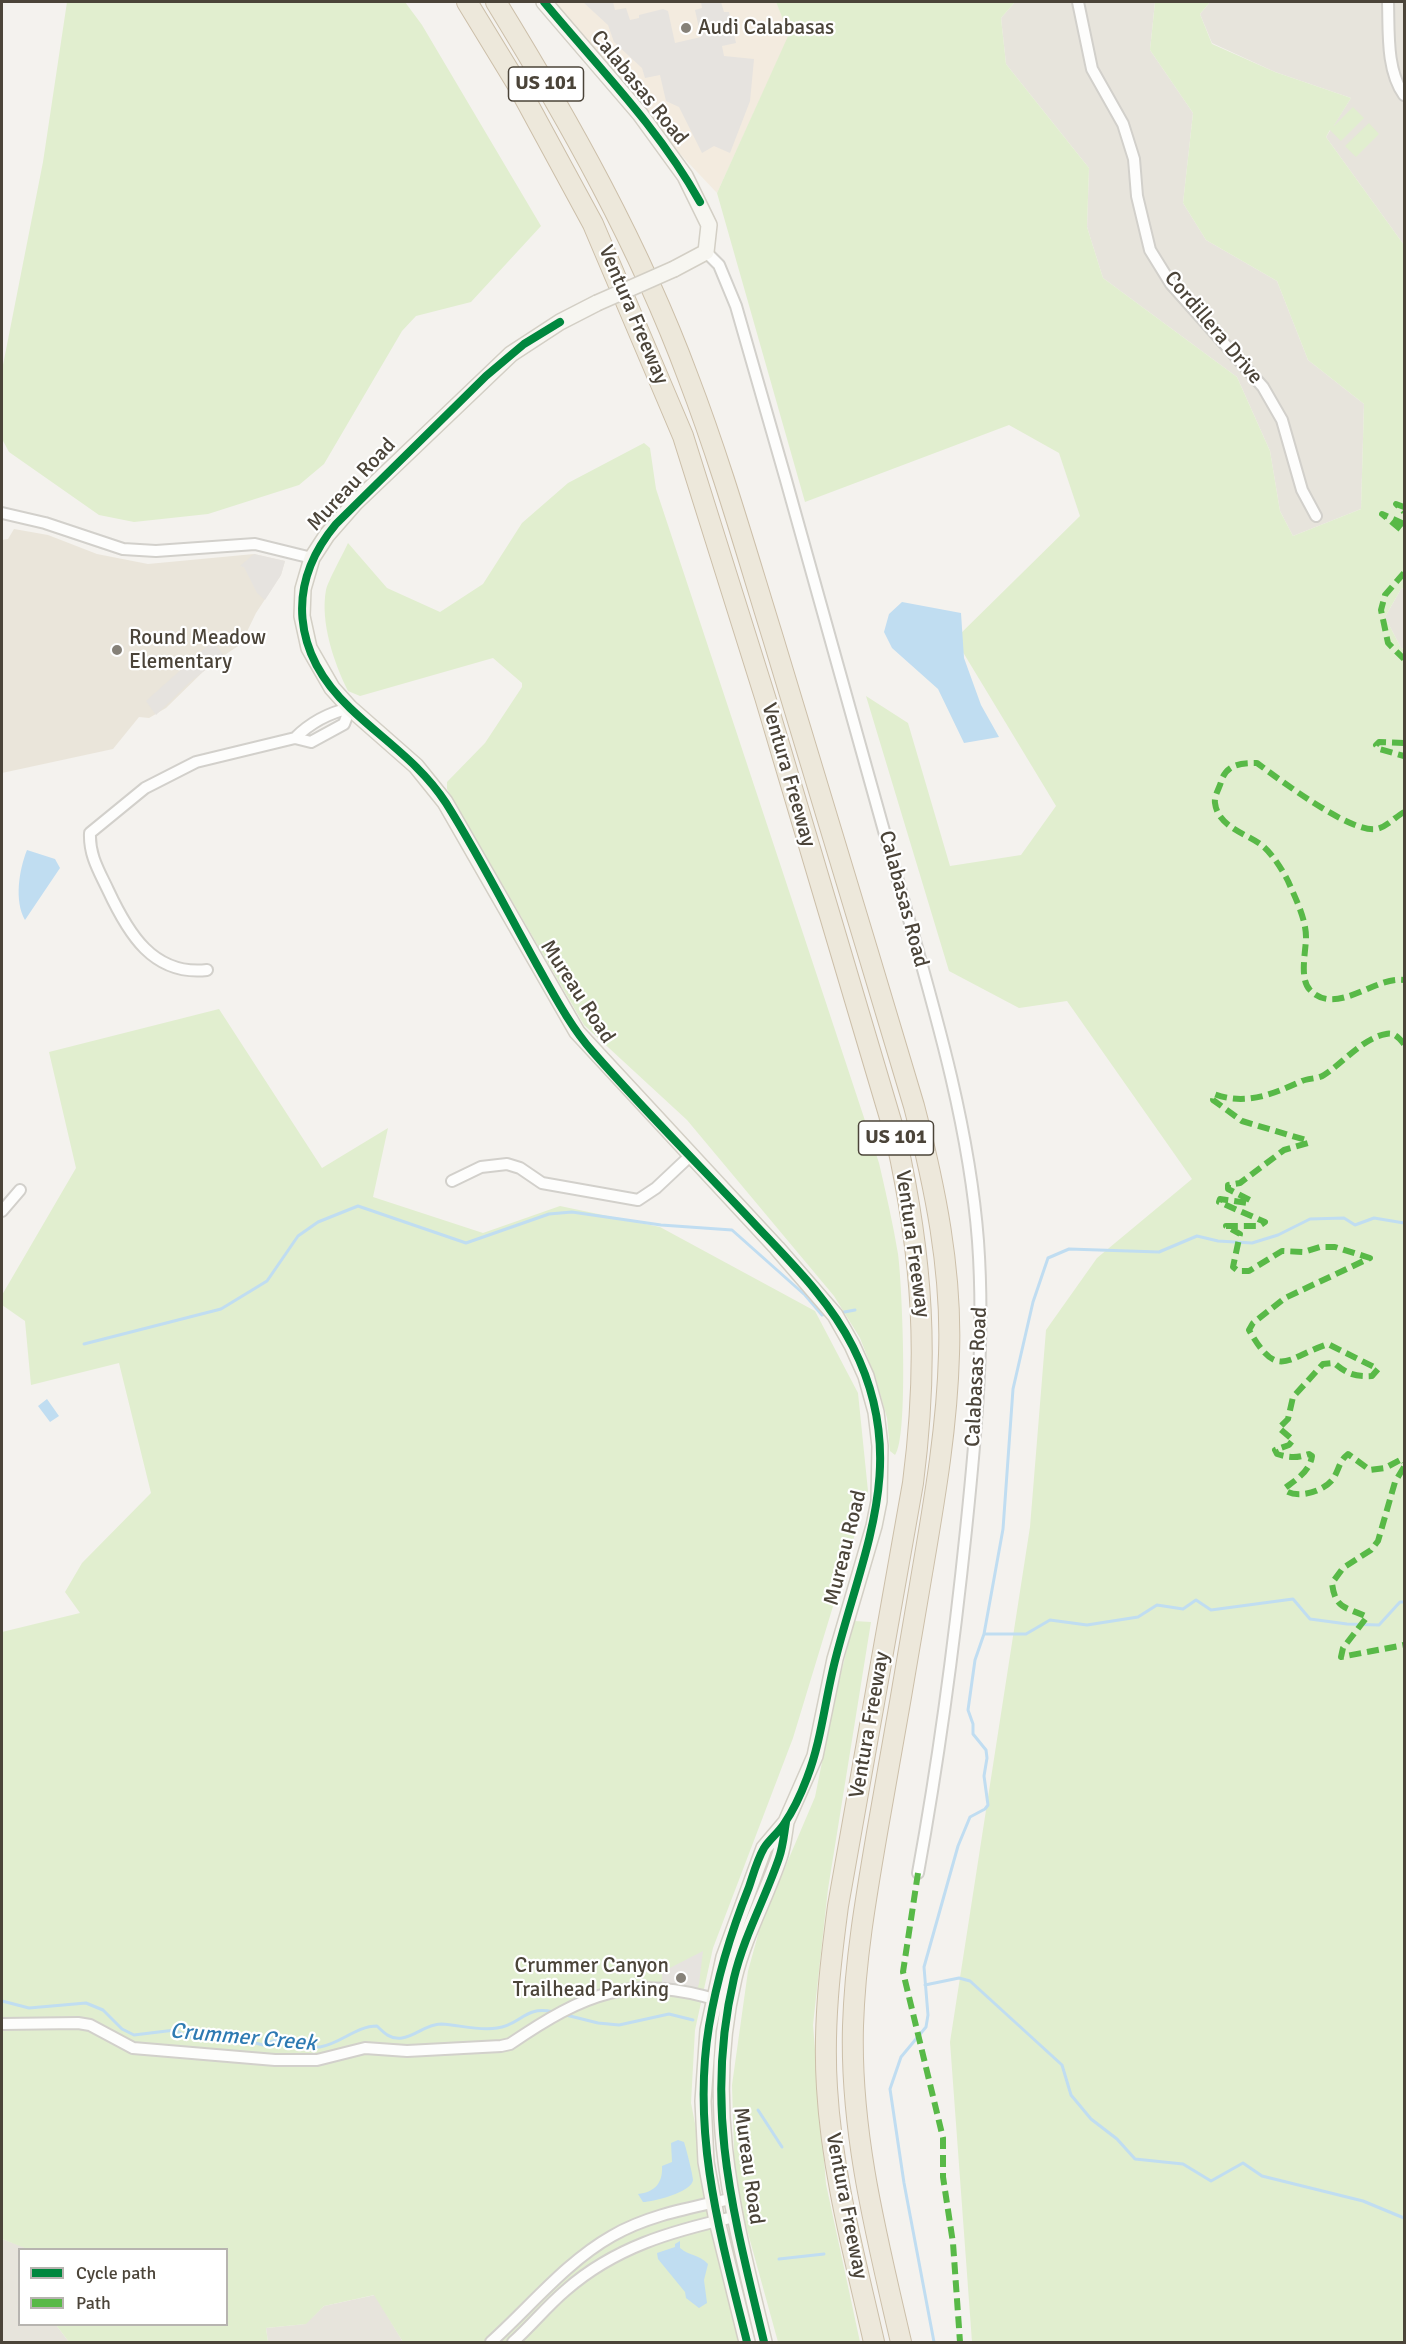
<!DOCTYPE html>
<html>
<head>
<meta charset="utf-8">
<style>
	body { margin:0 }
	#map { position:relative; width:1406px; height:2344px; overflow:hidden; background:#f4f2ee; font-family:Signika,sans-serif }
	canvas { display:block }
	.frame { position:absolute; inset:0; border:3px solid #4b4439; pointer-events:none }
	.legend { position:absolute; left:18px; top:2248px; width:210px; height:78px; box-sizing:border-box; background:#fff; border:2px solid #b7b4b0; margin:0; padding:8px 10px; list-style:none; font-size:18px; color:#4b4439 }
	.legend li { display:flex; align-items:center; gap:12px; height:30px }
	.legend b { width:30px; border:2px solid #b7b4b0 }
</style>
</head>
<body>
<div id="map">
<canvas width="1406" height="2344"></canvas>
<div class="frame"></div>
<ul class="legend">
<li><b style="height:8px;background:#00873e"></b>Cycle path</li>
<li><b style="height:8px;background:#58b947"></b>Path</li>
</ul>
</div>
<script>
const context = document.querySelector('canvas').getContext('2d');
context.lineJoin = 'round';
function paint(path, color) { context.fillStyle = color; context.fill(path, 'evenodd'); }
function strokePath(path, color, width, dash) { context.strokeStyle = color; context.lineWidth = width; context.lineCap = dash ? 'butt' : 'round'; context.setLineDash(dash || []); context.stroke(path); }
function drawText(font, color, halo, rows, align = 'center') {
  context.font = font + ' Signika,sans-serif'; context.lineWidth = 4.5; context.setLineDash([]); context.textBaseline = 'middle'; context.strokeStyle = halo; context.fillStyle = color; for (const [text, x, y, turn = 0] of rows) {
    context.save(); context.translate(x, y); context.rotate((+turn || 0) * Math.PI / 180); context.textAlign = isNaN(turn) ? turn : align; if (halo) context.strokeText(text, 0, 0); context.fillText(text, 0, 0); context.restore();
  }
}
const residential = new Path2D(`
	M1015,2H1155L1150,50L1193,113L1183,203L1206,240L1277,281L1308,360L1364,404L1361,509L1293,536L1280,511L1270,451L1237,377L1103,278L1087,227L1089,168L1006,64L1001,18Z
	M1210,2H1404V245L1326,137L1351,98L1275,72L1212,43L1200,14Z
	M1404,588V649L1401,648L1385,617L1401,589Z
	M2,2239L30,2249L20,2250V2324L56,2325L69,2342H2Z
	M375,2295L403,2342H268L266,2328L305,2324L324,2306Z`);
const commercial = new Path2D(`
	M536,2H776L790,34L717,193Z`);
const education = new Path2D(`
	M14,529L48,535L97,554L148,564L254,554L285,561L281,575L256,613L241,644L210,665L166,708L149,718L139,717L113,749L2,773V540L8,539Z`);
const green = new Path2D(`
	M67,2H405L422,25L541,226L471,302L416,316L402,331L324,464L299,485L208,514L134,522L99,515L9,452L2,439V370L43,162Z
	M776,2H1015L1001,18L1006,64L1089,168L1087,227L1103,278L1237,377L1270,451L1280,511L1293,536L1361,509L1364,404L1308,360L1277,281L1206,240L1183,203L1193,113L1150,50L1155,2H1210L1200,14L1212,44L1275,72L1351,98L1333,127L1353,107L1364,118L1341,141L1330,130L1326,137L1404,245V588L1401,589L1385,617L1401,648L1404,649V2342H972L950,2042L1030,1527L1046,1330L1097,1258L1192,1179L1067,1001L1019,1008L949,971L866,696L908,723L950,866L1021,855L1056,806L955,639L1080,516L1059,453L1009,425L805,502L717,193L789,34Z
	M1369,123L1379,134L1356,157L1345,146Z
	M644,443L650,448L656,489L879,1163C886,1193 893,1224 898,1254C902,1282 909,1438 895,1455L890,1451L887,1418L876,1379L860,1338L834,1296L687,1120L584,1025L447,789V782L485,743L522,687V683L493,658L360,696L348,691C334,663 320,622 326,590C328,581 343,554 348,543L387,588L440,612L483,584L522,523L568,483Z
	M219,1009L322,1168L388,1128L373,1197L483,1233L560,1206L660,1227L815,1311L858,1393L868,1491L793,1738L713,1948L695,2030L691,2103L738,2342H403L374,2295L324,2306L306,2324L266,2328L268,2342H69L56,2325L226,2324V2250H30L2,2239V1632L80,1613L65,1592L82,1563L151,1493L119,1363L31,1385L25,1321L2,1305V1295L76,1168L49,1052Z
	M854,1621L871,1622L828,1889L813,2025L826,2184L860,2342H778L735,2186L732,2085L748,1971L761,1924L815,1797L835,1697Z`);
const parking = new Path2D(`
	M583,2H613L615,10L626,8L630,20L639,18V15L663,9L668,11L675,43L701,37L695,10L702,8L701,2H721L724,12H729L736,43L722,46L724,56L754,59L750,101L730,153L714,146L702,153L679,107L666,101L660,75L645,78L642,68L614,42L608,25Z
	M254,554L285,561L281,575L265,600L257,593L244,567L240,566Z
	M213,641L224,656L191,681L156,715L146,701Z
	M703,1951L699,1984L695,1993L662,1988V1972Z`);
const water = new Path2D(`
	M902,602L961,613L964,658L981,705L999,737L964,743L938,689L892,648L884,632L889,614Z
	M27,850L55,859L60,868L25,920C14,901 19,870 27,850Z
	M47,1399L59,1416L50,1422L38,1406Z
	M678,2140L684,2142C686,2148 693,2175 693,2180C692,2192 653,2202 643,2202L638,2194C655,2192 663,2183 662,2166L672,2162L671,2143Z
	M680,2241V2248C689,2256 699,2254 708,2264L704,2280L707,2303L699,2308L686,2298L685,2292L658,2259L657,2253L675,2247V2244Z`);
const stream = new Path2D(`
	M839,1313L855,1310
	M84,1344L221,1309L267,1281L298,1236L318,1222L358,1206L466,1243L549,1214L572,1212L661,1225L732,1230L805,1295L822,1315L826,1314
	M984,1634H1026L1050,1620L1087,1625L1138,1617L1157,1605L1183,1609L1196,1600L1211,1610L1293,1599L1310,1619L1347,1624L1379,1625L1400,1602H1404
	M925,1985L959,1978L970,1981L1062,2065L1071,2095L1091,2119L1117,2139L1135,2159L1183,2164L1211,2181L1243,2163L1262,2176L1363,2201L1404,2218
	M2,2001L29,2008L86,2003L103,2010L122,2029L134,2035L175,2030L188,2037L228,2036L263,2045L278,2039C293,2041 304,2048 320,2047C340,2044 356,2026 377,2026C384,2033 391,2040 402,2038C415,2036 427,2024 441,2024C460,2025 478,2031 497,2028C521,2025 525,2005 553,2012
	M566,2015L598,2023L619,2025L669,2014L693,2020
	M758,2110L782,2147
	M779,2259L824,2254
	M934,2342L904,2183L890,2089L901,2057L926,2027L928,2015L924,1967L958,1846L970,1817L985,1809L988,1805L984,1776L987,1758L986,1750L973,1734V1724L968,1710L975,1660L984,1634L1003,1529L1013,1389L1033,1302L1048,1258L1069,1249L1159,1252L1197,1236L1218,1241L1252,1243L1278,1235L1310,1219L1344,1218L1355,1225L1374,1218L1404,1223`);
const minor = new Path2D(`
	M1078,2L1092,69L1123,124L1134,159L1137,196L1150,250L1171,284L1263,387L1282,420L1302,490L1316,516
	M1388,2C1389,31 1386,70 1404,95
	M706,252L719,265L736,306C789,489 841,673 891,856C926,982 968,1111 978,1241C985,1338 976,1434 966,1530C954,1646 939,1758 918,1873
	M2,513L45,523L123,549L156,551L255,544L312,558
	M295,738C311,722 328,713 350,708
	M207,970C153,976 128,933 108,890C99,871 89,855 90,833L145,788L196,762L295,738L311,742L344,724L350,708
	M452,1181L481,1167L507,1164L520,1168L542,1183L638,1200L656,1188L690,1156
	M2,1211L20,1190
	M2,2024L78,2023L90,2025L133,2048L275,2060H317L365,2048L407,2051L501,2046L510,2044C585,1993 631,1973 721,2001
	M491,2342C530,2307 566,2262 612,2236C648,2215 690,2208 730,2199
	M513,2342C531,2326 547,2306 566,2290C615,2247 672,2231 734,2217`);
const secondary = new Path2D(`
	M544,2L640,114L685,176L709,225L706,252L674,269
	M597,303L560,322L511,354L355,503L327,535L312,558L303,589L302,616L309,648L332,688L350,708L416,766L445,802L577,1032L777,1248L835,1315L852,1345L866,1376L876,1412L880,1446L879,1501L874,1526L835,1659L815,1756L786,1822L764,1848L724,1957L708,2030L703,2101L706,2162L717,2221L747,2342
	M764,2342C734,2216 703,2109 734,1978C744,1936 765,1899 779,1858C783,1847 784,1834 786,1822`);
const motorway = new Path2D(`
	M467,2L517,84L593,224L683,436L765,697L896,1138C923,1259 929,1359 913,1483L838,1906C830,1966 823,2027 827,2088C832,2174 855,2258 874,2342
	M496,2C569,121 639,245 688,377C721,463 746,551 773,638C821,794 867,950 914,1106C935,1187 952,1270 949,1354C947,1432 933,1508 920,1585C906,1668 892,1750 877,1833C866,1897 855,1961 853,2026C850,2134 877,2238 901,2342`);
const secondaryBridge = new Path2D(`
	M597,303L674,269`);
const quiet = new Path2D(`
	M1404,507L1396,504L1404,512
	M1404,524L1382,514L1404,532
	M1404,573L1385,595L1381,610L1388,643L1404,659
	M1404,743L1379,742L1376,745L1379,749L1404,756
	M1404,812C1395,817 1387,827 1376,829C1350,833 1280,780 1257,763C1241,763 1226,764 1221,782C1219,789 1214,796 1215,803C1218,828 1249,834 1264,847C1273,855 1283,871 1288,881C1295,897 1306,919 1306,937C1306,951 1299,979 1310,990C1336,1017 1375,976 1404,980
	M1404,1044C1399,1038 1394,1032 1386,1034C1363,1038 1343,1063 1324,1075C1318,1079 1309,1078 1302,1081C1273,1094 1246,1106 1214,1094L1213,1100L1242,1121L1306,1140L1308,1143L1284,1150L1240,1183L1228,1185V1189L1250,1200L1248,1203L1220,1199L1219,1202L1265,1222L1259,1226H1226L1240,1234L1233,1267L1238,1271H1249L1282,1251L1304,1252L1320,1247H1335L1370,1258L1285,1298L1253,1323L1249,1330C1278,1381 1286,1358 1328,1344L1378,1369L1372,1376C1355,1377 1347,1374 1334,1363L1323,1364L1293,1397L1288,1419L1279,1428L1293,1440L1289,1445L1275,1450L1277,1454C1290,1458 1297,1458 1309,1454L1312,1456C1310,1471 1297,1479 1285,1488L1286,1491C1299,1499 1324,1491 1333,1479C1339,1470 1339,1461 1348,1454L1370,1470L1385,1468L1402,1459L1404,1462
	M1404,1467L1395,1482L1378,1541L1371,1550L1343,1568L1332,1583C1335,1610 1347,1607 1367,1617L1343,1648L1341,1657L1404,1645
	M918,1873L903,1972L943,2138V2177L953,2243L960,2342`);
const cycleway = new Path2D(`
	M544,2C598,67 658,127 700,202
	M560,322L524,344L486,376L336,524C285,585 293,654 350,708C383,740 420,763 446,803C479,855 507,911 537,965C554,995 570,1026 593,1052C643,1109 697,1163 749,1218C786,1258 828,1297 853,1347C910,1459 864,1548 836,1657C825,1698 822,1739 807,1778C801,1794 793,1811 784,1824C778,1833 769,1840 764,1848C757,1860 753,1875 749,1887C731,1932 717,1978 709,2026C691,2135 721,2238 747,2342
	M764,2342C734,2216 703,2109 734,1978C744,1936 765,1899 779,1858C783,1847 784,1834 786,1822`);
const markers = [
	[686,28,6,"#868178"],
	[117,650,6,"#868178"],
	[681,1978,6,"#868178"]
];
const shields = [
	[546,84,75],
	[896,1138,75]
];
const shieldNames = [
	["US 101",546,84],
	["US 101",896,1138]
];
const poiNames = [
	["Audi Calabasas",698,28],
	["Round Meadow",129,638],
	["Elementary",129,662],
	["Crummer Canyon",669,1966,"right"],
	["Trailhead Parking",669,1990,"right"]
];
const streetNames = [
	["Calabasas Road",639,88,51],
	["Ventura Freeway",633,315,67],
	["Cordillera Drive",1213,328,50],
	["Mureau Road",352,485,-47],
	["Ventura Freeway",788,775,74],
	["Calabasas Road",903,899,75],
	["Mureau Road",577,992,57],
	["Ventura Freeway",912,1244,82],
	["Calabasas Road",977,1377,-87],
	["Mureau Road",846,1548,-76],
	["Ventura Freeway",870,1725,-80],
	["Mureau Road",748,2166,82],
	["Ventura Freeway",846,2206,79]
];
const waterNames = [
	["Crummer Creek",243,2038,5]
];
paint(residential, '#e7e4dc');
paint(commercial, '#f3ebdf');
paint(education, '#eae5da');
paint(green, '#e1eecf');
paint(parking, '#e6e3df');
paint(water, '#c0ddf1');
strokePath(stream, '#c0ddf1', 3);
strokePath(minor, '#d2d0cb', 14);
strokePath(secondary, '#d3cfc5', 18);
strokePath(motorway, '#ccbfa9', 22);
strokePath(minor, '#fdfdfc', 10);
strokePath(secondary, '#f7f6f1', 15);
strokePath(motorway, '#ede8db', 20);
strokePath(secondaryBridge, '#d3cfc5', 18, []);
strokePath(secondaryBridge, '#f7f6f1', 15);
strokePath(quiet, '#58b947', 6, [12, 6]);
strokePath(cycleway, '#00873e', 8);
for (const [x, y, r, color] of markers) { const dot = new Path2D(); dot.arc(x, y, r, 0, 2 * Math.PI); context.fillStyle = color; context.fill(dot); strokePath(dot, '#fff', 2); }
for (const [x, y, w] of shields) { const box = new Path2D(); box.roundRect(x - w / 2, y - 17, w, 34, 4.5); context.fillStyle = '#fff'; context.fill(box); strokePath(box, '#4b4439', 1.5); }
drawText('bold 20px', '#4b4439', null, shieldNames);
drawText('21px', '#4b4439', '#fff', poiNames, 'left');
drawText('21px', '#4b4439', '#fff', streetNames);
drawText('italic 22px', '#2e7ab2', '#fff', waterNames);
</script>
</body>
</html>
